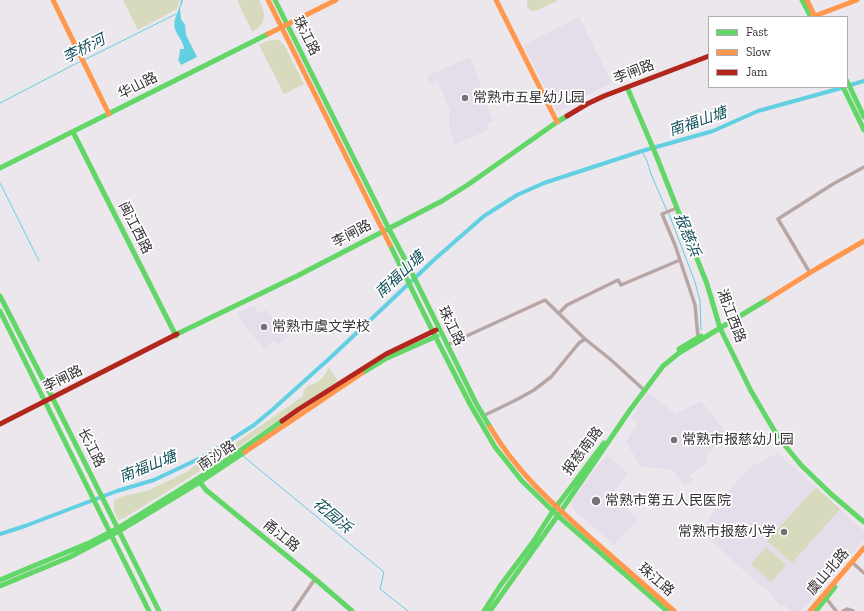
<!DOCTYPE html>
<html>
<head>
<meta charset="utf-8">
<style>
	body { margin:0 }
	#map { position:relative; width:864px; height:611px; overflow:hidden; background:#ebe7ec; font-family:"Zilla Slab",serif }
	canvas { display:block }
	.legend { position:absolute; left:708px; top:16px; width:140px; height:72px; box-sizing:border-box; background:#fff; border:1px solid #aeadaf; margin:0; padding:5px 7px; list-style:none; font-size:12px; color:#353136 }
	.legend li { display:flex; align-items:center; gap:8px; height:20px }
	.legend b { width:20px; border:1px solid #aeadaf }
</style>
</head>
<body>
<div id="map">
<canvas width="864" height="611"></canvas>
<ul class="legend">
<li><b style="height:5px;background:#63d668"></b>Fast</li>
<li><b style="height:5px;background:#ff974d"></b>Slow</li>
<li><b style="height:5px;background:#b3261e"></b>Jam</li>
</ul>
</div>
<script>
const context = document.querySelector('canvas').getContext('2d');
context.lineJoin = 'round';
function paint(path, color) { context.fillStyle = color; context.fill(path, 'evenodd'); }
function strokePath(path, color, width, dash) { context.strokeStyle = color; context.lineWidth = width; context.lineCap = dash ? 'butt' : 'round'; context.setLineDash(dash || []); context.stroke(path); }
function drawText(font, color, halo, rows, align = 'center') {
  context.font = font + ' "Zilla Slab","Noto Sans SC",serif'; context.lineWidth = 3.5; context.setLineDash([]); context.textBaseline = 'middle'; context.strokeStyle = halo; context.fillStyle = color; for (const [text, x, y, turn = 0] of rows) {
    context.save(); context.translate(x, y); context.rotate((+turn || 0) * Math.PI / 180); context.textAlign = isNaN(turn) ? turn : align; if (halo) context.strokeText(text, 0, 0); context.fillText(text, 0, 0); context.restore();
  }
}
const built = new Path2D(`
	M579,17L612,83L599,89L575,102L566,108L559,111L556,109L553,103L523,45Z
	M470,57L493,121L488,123L489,130L455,144L449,124V118L450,111L437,80L429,85L427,76Z
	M254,305L258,313L266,310L289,334L279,344L273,341L265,350L240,320L237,313Z
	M647,392L676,414L701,401L728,434L707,455L706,458V463L690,476L693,480L685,486L675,473L671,469L641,467L626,442L638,423L631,418Z
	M778,453L864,531V540L801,611H791L784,605L781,607L770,593L752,578L709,539L704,533L705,525L716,507L741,477L752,466Z
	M607,455L628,474L612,494L638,520L614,545L575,511L572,504L574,498L579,492L591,474Z`);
const green = new Path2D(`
	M123,0H180L177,9L138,30Z
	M237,0H259C266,14 267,24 252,32Z
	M528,0H558L557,1L535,11H532L527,7V2Z
	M274,40H279L284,45L304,84L284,94L259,45L267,41Z
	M329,368L338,381L229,453L124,518L118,520L114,510V500L126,495L134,494L149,490L164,483L187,472L199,463L210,459L224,451L303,396C304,384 311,386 319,381C323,378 326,372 329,368Z
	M816,487L840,509L792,563L767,541Z
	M766,547L786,565L771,582L751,564Z`);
const water = new Path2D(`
	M181,0H183L180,9L181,19L185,25L186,35L197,57L181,65L178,59L179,58L180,49H184C184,42 177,36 175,29C172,18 181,9 181,0Z`);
const stream = new Path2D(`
	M84,60L176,14
	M0,103L81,61
	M642,151L647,161L651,174L667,211
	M0,183L39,261
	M669,214L695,282L700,301L701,330
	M226,442L236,450
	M243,456L384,572L380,589L408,611`);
const canal = new Path2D(`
	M847,86L864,81
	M0,534L25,526L117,491L154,480L209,454L254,425L272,410L330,358L436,258L484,216L517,195L544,183L642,151L713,131L758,111L845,87`);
const street = new Path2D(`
	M677,208L662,214L675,245L695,305L698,337
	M810,273L778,219L833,184L864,167
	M559,313L567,305L618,280L621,285L680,260
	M447,345L545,300L585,339L610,359L643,389
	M483,416L518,399L534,390L551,377L579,343L585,339
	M854,564L864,573
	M826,598L836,611
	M293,611L315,579
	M843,611L847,609L853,611`);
const fast = new Path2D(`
	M275,0L389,229L409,267L476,403L490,427
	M802,0L811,17
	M847,81L864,117
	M627,87L656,155L707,284L720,328L751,391L778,437L801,465L831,494L864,522
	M843,87L864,130
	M73,132L176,336
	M0,168L268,34
	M390,245L433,332L471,406L495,447L522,481L557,515L667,611
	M0,296L52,397L159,611
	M0,311L149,611
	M177,334L297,276L442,201L469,184L557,122L567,116
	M679,349L701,336
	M362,373L385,359L437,336
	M199,481L206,490L315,579L352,611
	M0,580L91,542L118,528L221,464L282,421
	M0,586L70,557L119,531L200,482L245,452
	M484,611L500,586L533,542L553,511L604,443
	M490,611L561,511L630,410L663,366L679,353L768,299
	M816,611L835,587`);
const slow = new Path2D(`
	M53,0L109,114
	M268,0L390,245
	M496,0L557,122
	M807,0L815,17
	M812,17L857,0
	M268,34L336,0
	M768,299L816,269L864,241
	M490,427C517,473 553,504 592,539C619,563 647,587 674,611
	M245,452L362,373
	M810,611L864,548`);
const jam = new Path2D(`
	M567,116L587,104L604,96L709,56
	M282,421L299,409L386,354L436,330
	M0,424L177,334`);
const markers = [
	[465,98,4,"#757176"],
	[264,327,4,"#757176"],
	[674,440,4,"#757176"],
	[596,501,5,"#757176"],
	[784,532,4,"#757176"]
];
const streetNames = [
	["珠江路",306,36,63],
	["李闸路",634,72,-21],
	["华山路",138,86,-27],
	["闽江西路",135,228,63],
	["李闸路",352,234,-28],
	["湘江西路",731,316,69],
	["珠江路",451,326,64],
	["李闸路",63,379,-26],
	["长江路",91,448,63],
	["报慈南路",583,451,-53],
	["南沙路",217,456,-34],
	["甬江路",281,536,39],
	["虞山北路",828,572,-49],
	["珠江路",656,580,41]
];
const poiNames = [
	["常熟市五星幼儿园",473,98],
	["常熟市虞文学校",272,327],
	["常熟市报慈幼儿园",682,440],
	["常熟市第五人民医院",605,501],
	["常熟市报慈小学",776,532,"right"]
];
const waterNames = [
	["李桥河",84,49,-27],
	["南福山塘",698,122,-19],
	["报慈浜",687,235,68],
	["南福山塘",400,275,-43],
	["南福山塘",148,467,-22],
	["花园浜",332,516,40]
];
paint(built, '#e6ddea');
paint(green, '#d7dabd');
paint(water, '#62cfe2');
strokePath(stream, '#62cfe2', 1);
strokePath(canal, '#62cfe2', 4);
strokePath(street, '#b8a6a5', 3.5);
strokePath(fast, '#63d668', 5);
strokePath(slow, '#ff974d', 5);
strokePath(jam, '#b3261e', 5);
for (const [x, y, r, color] of markers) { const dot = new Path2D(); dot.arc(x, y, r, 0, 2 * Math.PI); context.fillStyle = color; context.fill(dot); strokePath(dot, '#fff', 1.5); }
drawText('14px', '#353136', '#fff', streetNames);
drawText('14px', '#353136', '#fff', poiNames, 'left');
drawText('italic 15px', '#13515b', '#fff', waterNames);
</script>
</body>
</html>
